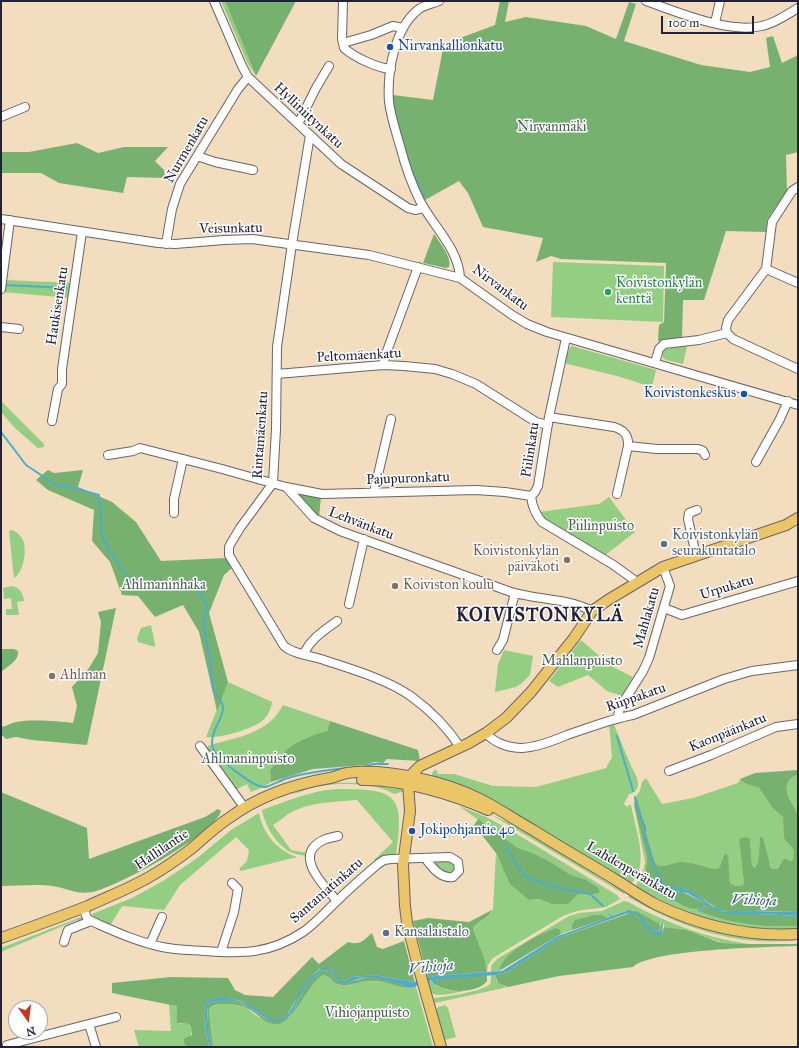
<!DOCTYPE html>
<html>
<head>
<meta charset="utf-8">
<style>
	body { margin:0 }
	#map { position:relative; width:799px; height:1048px; overflow:hidden; background:#f2ddbf; font-family:"IM FELL Great Primer",serif }
	canvas { display:block }
	.frame { position:absolute; inset:0; border:2px solid #22223b; pointer-events:none }
	.north { position:absolute; left:8px; top:1000px; width:40px; height:40px; box-sizing:border-box; background:#fff; border:1px solid #a7a7b1; border-radius:50%; rotate:166deg; font-size:11px; font-weight:700; line-height:16px; text-align:center; color:#22223b }
	.north::after { content:''; display:block; margin:auto; width:14px; height:18px; background:#c8321e; clip-path:polygon(50% 0,100% 100%,50% 72%,0 100%) }
	.scale { position:absolute; left:661px; top:16px; width:93px; height:18px; box-sizing:border-box; border:2px solid #22223b; border-top:0; padding-left:5px; font-size:12px; line-height:14px; white-space:nowrap; color:#22223b; -webkit-text-stroke:3px #fff; paint-order:stroke }
</style>
</head>
<body>
<div id="map">
<canvas width="799" height="1048"></canvas>
<div class="frame"></div>
<div class="north">N</div>
<div class="scale">100 m</div>
</div>
<script>
const context = document.querySelector('canvas').getContext('2d');
context.lineJoin = 'round';
function paint(path, color) { context.fillStyle = color; context.fill(path, 'evenodd'); }
function strokePath(path, color, width, dash) { context.strokeStyle = color; context.lineWidth = width; context.lineCap = dash ? 'butt' : 'round'; context.setLineDash(dash || []); context.stroke(path); }
function drawText(font, color, halo, rows, align = 'center') {
  context.font = font + ' "IM FELL Great Primer",serif'; context.lineWidth = 3; context.setLineDash([]); context.textBaseline = 'middle'; context.strokeStyle = halo; context.fillStyle = color; for (const [text, x, y, turn = 0] of rows) {
    context.save(); context.translate(x, y); context.rotate((+turn || 0) * Math.PI / 180); context.textAlign = isNaN(turn) ? turn : align; if (halo) context.strokeText(text, 0, 0); context.fillText(text, 0, 0); context.restore();
  }
}
const green = new Path2D(`
	M221,1H225L256,76L248,64Z
	M553,262L664,266L663,322L551,317Z
	M5,280L72,283L70,298L3,292Z
	M572,346L656,370L652,387L617,376L564,363L569,349Z
	M687,346L683,364L666,360L663,358V352L665,349Z
	M1,401L44,444V447L38,448L15,428L1,412Z
	M609,497L635,532L604,556L546,521L539,512L599,504Z
	M11,530C16,531 20,535 23,540C27,550 24,572 14,578L9,531Z
	M12,586C20,588 23,593 24,601L17,602L19,615H6V609H12L11,598L4,599L3,588Z
	M151,625L155,644V647L138,642L137,638L141,628Z
	M581,640L611,666L633,677L622,696L607,691L588,675L558,687L549,681Z
	M504,650L533,656L530,675L522,683L516,687L495,692L498,664Z
	M228,682L272,702C271,709 268,716 262,721C253,729 218,739 206,737Z
	M283,705L330,721L327,731L321,733L289,748L270,770L271,782L265,786L251,792L247,784L235,790L207,749L208,746C229,739 255,736 272,720C276,716 280,710 283,705Z
	M609,723H611L614,725C620,738 624,751 630,763C632,770 638,776 638,783C638,789 635,793 629,794L624,804L627,807L629,805H631C635,828 650,864 632,883H628L536,828L494,801L435,777L432,775V773L436,769L438,774H454L493,786L536,787L606,768L612,757Z
	M798,775V816C795,804 785,798 787,785C789,779 791,777 798,775Z
	M646,778L662,804L693,798L738,783L740,779C745,786 755,784 761,790L783,817C785,824 782,832 786,840C787,842 790,844 793,846L794,855L793,859L791,861L784,858C781,863 778,870 772,869L760,837L758,863L756,866H752L750,839L747,837L739,839L744,883L742,886H736L730,883L727,855L720,867L716,869C704,867 692,861 678,862C671,863 664,868 657,865L653,859L638,800L634,799L640,791L642,782Z
	M333,783C347,783 397,781 405,791L394,794C373,781 331,782 308,789C303,791 298,793 293,794L304,789Z
	M337,789C397,789 405,794 396,855L386,856L375,861L374,860L393,842L357,800C334,802 308,802 288,814C283,818 278,822 273,825L291,850L307,853L306,856C301,855 295,854 290,852C276,844 265,826 262,810C287,801 310,791 337,789Z
	M634,805L647,858L646,866L644,872L646,885L670,899L672,897L671,899C677,905 690,908 699,908V913L700,912C731,924 766,928 798,926V929C737,932 688,918 636,886L643,871L645,862Z
	M459,806L486,817L507,828L607,889L617,895L620,899L606,907L577,911L563,916L493,958L488,965L487,972L485,960L473,929L474,926L489,915L493,909L496,854L502,866L529,900L539,899L547,902L569,903L576,895L596,886L585,879L571,875L549,861L533,853L518,848Z
	M259,813C263,834 277,850 297,857L241,871L239,869L247,861L249,850L236,837L180,885L164,910L122,906L111,924C103,923 96,922 92,914L132,898L163,881L196,859L231,830Z
	M490,814L524,830L625,893L624,894Z
	M451,859L457,868L452,873H444L431,862Z
	M630,895L656,909L798,938V940C785,941 771,942 758,941C711,938 668,920 628,897Z
	M624,901L628,902C669,924 711,940 757,945L726,944L686,930L664,927V924L661,923L660,924L635,911H625L612,916L607,912V913L611,917L608,918L602,915H594L577,920L573,922L572,930L561,934L560,929L558,928L536,937L500,967L499,971L491,972V966L497,959L569,916L579,913L602,911Z
	M81,917L84,918L79,923L77,920L1,952V948Z
	M323,975C331,976 336,986 345,986C349,986 353,983 357,982C366,981 377,981 386,982C398,984 404,991 416,987L433,1047H213L209,1013V1010C216,1000 237,1004 247,1008C252,1011 255,1016 260,1018C265,1020 282,1018 288,1018L310,987L319,977Z
	M491,975H496V981L506,987H508L435,1003L433,999L434,998C444,997 485,991 490,984C491,982 491,978 491,975Z
	M433,980L434,985L447,990L464,991C458,992 437,998 432,993C430,991 429,984 429,981Z
	M169,1004L177,1007L179,1024H189C194,1032 190,1038 186,1045L187,1047H139L134,1030L171,1031Z
	M445,1005L448,1008L456,1037L444,1040L436,1010L438,1007Z`);
const forest = new Path2D(`
	M225,1H296L256,76Z
	M500,1H509L505,22L526,17L586,26L616,39L629,2L636,4L624,41L701,65L750,72L770,67L766,38L773,36L782,63L798,55V152L786,155L787,191L767,220L766,232L726,231L704,300H683L682,339L660,342L658,340L659,325L664,322L666,263L561,259L551,256L536,262L543,238L483,227L468,193L459,181L425,200C410,167 394,132 393,95L433,100L443,49L455,40L495,25Z
	M77,143L98,153L124,147H168L155,161L164,170L165,178L127,177L123,193L59,183L41,173H1L2,152H29Z
	M434,234C440,243 452,257 449,267L446,268L423,263Z
	M48,470L54,473L83,470L78,487L112,502L136,522L161,561L226,558L232,568L224,575L209,613L228,682L217,711L199,632L183,605L155,617L138,596L122,595L110,562L92,541L94,510L48,490L36,480Z
	M301,494L321,497L319,517L298,498Z
	M116,608L87,745L32,740L16,737L6,739L1,734V727C7,726 11,723 16,722C33,719 57,721 73,723L77,706L72,687L89,668L98,653L101,622L98,612Z
	M1,649H14L18,651C19,661 8,666 1,672Z
	M330,721L418,750L420,761L387,759L383,763L374,762L366,765L313,769L271,782L270,770C276,763 281,754 289,748C296,742 318,733 327,731Z
	M798,770V775C791,777 789,779 787,785C785,798 795,804 798,816V912C783,912 769,910 754,911C744,911 733,914 723,911C710,907 689,884 676,890L669,899L646,885C642,875 647,867 647,858L634,805L635,798L638,800L653,859L657,865C664,868 671,863 678,862C692,861 704,867 716,869L720,867L724,855L726,854L728,856L730,883L736,886H742L744,883L739,840L740,838L747,837L750,839L752,865L754,867L756,866L758,863L760,837L763,838L771,868L773,869L778,868L784,858L791,861L793,859C796,846 790,847 784,838L783,817L773,808L759,788L744,783L740,779L755,773Z
	M1,792L87,828L89,859L205,817L218,809L221,811C214,835 117,887 92,892C77,895 66,888 53,886C37,884 17,886 1,886Z
	M478,819L518,848L533,853L549,861L571,875L585,879L596,886L600,892L595,894H578L569,903L565,904H552L539,899L529,900L510,884L496,853L474,825Z
	M681,891L705,903V905C696,913 683,906 674,901L677,892Z
	M706,905L727,914H759L798,916V926C766,928 731,924 700,912L701,910Z
	M492,910L489,915L474,926L473,929L485,960L487,972L435,976L428,978L413,921L428,918L469,922Z
	M632,911H636L660,924L661,929L656,932L649,929L646,922Z
	M630,913C642,916 644,928 654,934L662,932L664,927L687,930L718,942L731,944H798V946C767,947 652,949 633,967L559,976L508,987L498,983L496,978V975L507,972L561,937Z
	M594,915H602L608,918L572,930V924L575,920Z
	M556,928L560,929L561,934L499,971C502,952 540,934 556,928Z
	M372,933L377,947L383,949L404,941L416,987C403,991 392,982 377,981C371,981 363,981 356,983C351,984 346,987 341,985C333,984 331,976 323,975C307,984 295,1021 278,1024C266,1026 258,1014 249,1009C242,1005 233,1004 225,1004C219,1004 215,1004 210,1008L209,1013L213,1047H211L208,1029V1004L210,1002C223,999 237,1000 249,1007C260,1013 268,1025 283,1020C294,1016 296,1002 302,993C305,987 317,973 323,970L330,971C333,975 336,980 341,982C349,984 362,977 371,977C386,977 397,983 410,988L414,982L374,975L353,977L343,981L340,980L332,971L320,969L316,972L305,985L287,1015C273,1028 263,1011 252,1006C239,999 220,994 207,1001C202,1015 207,1033 209,1047H187L184,1043V1039L192,1035L191,1027L189,1024L177,1023V1007L176,1006L112,993V983L171,977L228,978L235,990L245,995L273,997L312,957L319,964L348,942C361,946 363,940 372,933Z
	M487,975V981C477,994 449,993 436,985L434,980L443,978Z`);
const water = new Path2D(`
	M680,888L693,892L712,906L725,912L754,911L798,912V916L759,914H727L717,911L706,905L701,910L699,913L698,909L705,905V903L687,893L678,891L674,901H671L675,891Z
	M629,910C635,912 641,916 645,921C649,927 651,933 659,931L661,929V923L663,924L662,932L659,935C642,935 644,910 625,914L561,937L507,972L496,975L439,979L435,980L436,984L435,986L432,980L410,988C392,982 382,976 362,978C356,979 349,983 344,983C338,983 333,975 330,971L323,970C316,974 305,987 302,993C296,1001 295,1013 285,1019C270,1027 261,1013 249,1007C237,1000 224,1000 210,1002L208,1004C207,1018 208,1033 211,1047H209C207,1033 202,1014 207,1001C219,995 230,998 242,1002C246,1003 250,1004 253,1006C263,1012 270,1023 283,1018C290,1015 296,1000 299,993C304,986 318,966 327,968C334,969 337,979 343,981L353,977L374,975L414,982L435,976L502,971L558,936L610,917V916L607,913V912L612,916Z`);
const stream = new Path2D(`
	M411,169L424,199
	M4,285L67,288
	M1,432L26,465L59,487L67,486L99,495L102,536L114,558L132,582L146,587L197,589L207,605C207,612 205,618 204,625C204,637 207,642 209,652C211,664 211,677 213,689C215,696 222,699 223,707C224,719 208,733 213,748C216,758 254,788 265,787C271,786 281,780 288,778C307,772 327,770 348,768
	M617,736L633,791
	M362,767L374,764H388
	M635,797L637,808L645,827V838L649,847L655,869L658,874L659,879L664,886L673,887L678,890
	M506,847L519,868L528,878L550,886L590,894L603,906
	M643,883L653,884L661,881`);
const minor = new Path2D(`
	M214,1L242,66L248,77L341,164L408,208L415,210L424,208
	M343,1L342,39L344,48C354,57 377,68 391,69
	M439,1C432,4 425,5 419,9C394,28 387,73 389,102C391,117 396,132 400,146C405,165 411,183 420,201C433,226 459,249 460,278
	M646,1C677,12 729,34 762,26C776,23 786,15 798,8
	M715,23L720,1
	M343,43L371,35L393,26L403,28
	M1,117L25,107
	M298,124L316,88L329,66
	M310,135L292,244L277,347L276,429L273,483L240,528L231,543L229,547V555L284,646C293,654 312,656 324,660C351,669 389,680 412,697C431,711 447,727 460,747
	M197,156L215,162L253,170
	M1,219L158,243L175,244L224,240L252,239L369,255L460,278L512,315L527,324L547,332L798,405
	M166,244L172,209L180,184L238,89L248,77
	M766,269L798,283
	M1,289L10,220
	M1,327L19,329
	M727,333L726,328L728,320L766,269L772,222L792,191L798,187
	M566,338L549,417L538,486L535,492L531,496C532,506 535,514 542,522L612,564L633,579L636,583
	M655,363L659,349L664,344L699,340L727,333L733,339L798,369
	M383,365L387,351L418,267
	M277,374L383,365L404,366L435,369L452,374L476,384L536,422L548,425
	M549,417L614,427C624,430 629,435 628,446L617,494
	M52,421L58,389L62,384V369L82,232
	M628,446L657,449H698L703,451L705,455
	M108,455L133,451L140,448L222,469L286,487L314,518L340,531L511,592C538,600 567,598 592,611
	M756,462L780,419L788,401
	M286,487L322,494L476,490L505,492L531,496
	M374,492L391,419
	M697,510L689,513L688,519L695,551L697,555
	M174,513V499L183,459
	M349,604L364,539
	M664,608L682,615L798,581
	M497,650L503,640L515,593
	M304,654C310,639 325,630 337,621
	M617,718L621,706L643,671L649,658L670,586L663,567
	M486,733C494,743 509,748 522,748C538,747 553,741 567,735C589,728 610,719 633,715L724,679L752,671L798,665
	M200,746L244,807
	M669,771L711,755L776,727L798,724
	M337,901C327,889 301,864 313,848C319,840 328,838 338,836
	M83,908L87,918L91,921C114,931 137,942 162,947C176,950 190,950 204,951C242,954 270,954 303,932C316,923 326,911 337,901C350,888 364,876 378,864L384,860L391,859L450,857L458,862L459,871L453,877C440,879 432,867 425,858
	M64,942L68,930L91,921
	M150,944L162,917
	M221,952L234,912L238,889L232,883
	M89,1024L96,1047
	M7,1045L116,1017`);
const major = new Path2D(`
	M362,780C402,779 452,794 488,810
	M1,938C30,928 59,917 88,906C105,898 123,891 140,882C158,873 175,861 191,849C204,838 215,827 229,818C259,796 294,784 330,778C336,777 341,774 347,773C387,768 444,781 480,799C498,808 515,820 533,830C560,847 588,863 616,880C629,888 643,898 657,905C701,926 749,937 798,934
	M441,1047L417,962L407,923L405,906L403,865L410,811L408,784L410,776L420,766L469,743L486,733L506,718L531,692L574,638L592,611L608,600L663,567L786,525L798,518`);
const markers = [
	[390,47,4,"#1a4fb4"],
	[608,292,4,"#2e9e5b"],
	[744,394,4,"#1a4fb4"],
	[664,544,4,"#5c6f8a"],
	[567,560,4,"#8d6e63"],
	[395,586,4,"#8d6e63"],
	[52,676,4,"#8d6e63"],
	[412,831,4,"#1a4fb4"],
	[386,933,4,"#5c6f8a"]
];
const transitNames = [
	["Nirvankallionkatu",398,47],
	["Koivistonkeskus",736,394,"right"],
	["Jokipohjantie 40",420,831]
];
const streetNames = [
	["Hylliniitynkatu",308,116,43],
	["Nurmenkatu",187,150,-60],
	["Veisunkatu",231,229,-1],
	["Nirvankatu",500,288,37],
	["Haukisenkatu",58,306,-81],
	["Peltomäenkatu",359,356,-3],
	["Rintamäenkatu",261,435,-86],
	["Piilinkatu",531,450,-81],
	["Pajupuronkatu",408,479,-2],
	["Lehvänkatu",361,524,21],
	["Urpukatu",727,588,-17],
	["Mahlakatu",647,618,-74],
	["Riippakatu",636,698,-19],
	["Kaonpäänkatu",728,733,-22],
	["Hallilantie",162,850,-34],
	["Lahdenperänkatu",631,871,30],
	["Santamatinkatu",327,891,-41]
];
const parkNames = [
	["Nirvanmäki",552,128],
	["Piilinpuisto",601,527],
	["Ahlmaninhaka",164,586],
	["Mahlanpuisto",582,662],
	["Ahlmaninpuisto",248,760],
	["Vihiojanpuisto",367,1014]
];
const leisureNames = [
	["Koivistonkylän",616,284],
	["kenttä",616,300]
];
const serviceNames = [
	["Koivistonkylän",672,536],
	["seurakuntatalo",672,552],
	["Kansalaistalo",394,933]
];
const educationNames = [
	["Koivistonkylän",559,552,"right"],
	["päiväkoti",559,568,"right"],
	["Koiviston koulu",403,586],
	["Ahlman",60,676]
];
const waterNames = [
	["Vihioja",754,901,2],
	["Vihioja",431,968,-6]
];
const districtNames = [
	["KOIVISTONKYLÄ",540,617]
];
paint(green, '#94ce82');
paint(forest, '#77b170');
paint(water, '#4daccc');
strokePath(stream, '#4daccc', 2);
strokePath(minor, '#6b6369', 10);
strokePath(major, '#6b6369', 12);
strokePath(minor, '#fff', 8);
strokePath(major, '#ebc669', 10);
for (const [x, y, r, color] of markers) { const dot = new Path2D(); dot.arc(x, y, r, 0, 2 * Math.PI); context.fillStyle = color; context.fill(dot); strokePath(dot, '#fff', 1.5); }
drawText('14px', '#164399', '#fff', transitNames, 'left');
drawText('14px', '#22223b', '#fff', streetNames);
drawText('14px', '#4a5e54', '#fff', parkNames);
drawText('14px', '#27864d', '#fff', leisureNames, 'left');
drawText('14px', '#4e5e75', '#fff', serviceNames, 'left');
drawText('14px', '#785e54', '#fff', educationNames, 'left');
drawText('italic 15px', '#35607c', '#fff', waterNames);
context.letterSpacing = '1px';
drawText('bold 18px', '#22223b', '#fff', districtNames);
context.letterSpacing = '0px';
</script>
</body>
</html>
